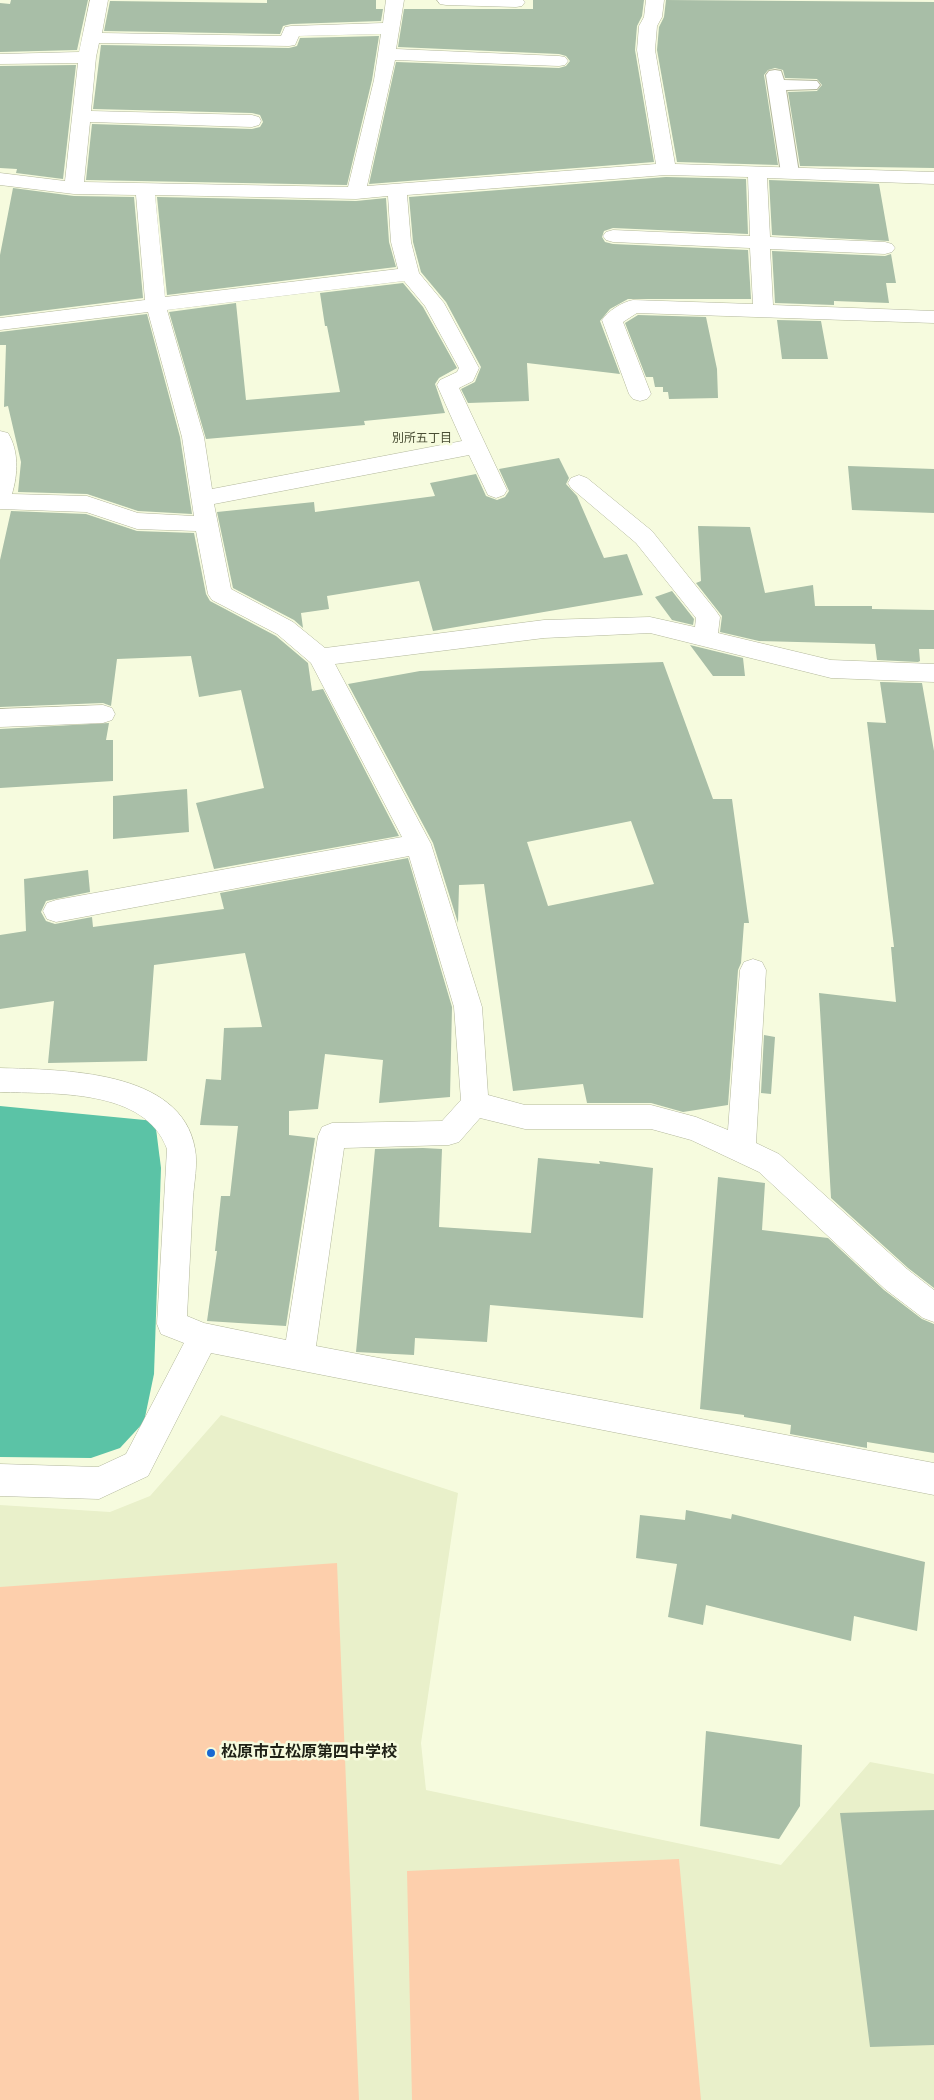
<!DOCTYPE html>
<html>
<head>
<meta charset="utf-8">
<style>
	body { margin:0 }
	canvas { display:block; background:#f6fbde }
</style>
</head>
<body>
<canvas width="934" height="2100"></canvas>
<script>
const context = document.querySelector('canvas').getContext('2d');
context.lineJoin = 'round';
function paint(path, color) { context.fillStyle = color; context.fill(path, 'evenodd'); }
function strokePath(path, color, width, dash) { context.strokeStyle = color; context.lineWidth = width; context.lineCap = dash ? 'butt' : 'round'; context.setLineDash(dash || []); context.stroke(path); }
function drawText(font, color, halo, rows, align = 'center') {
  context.font = font + ' "Archivo Narrow","Noto Sans JP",sans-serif'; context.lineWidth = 5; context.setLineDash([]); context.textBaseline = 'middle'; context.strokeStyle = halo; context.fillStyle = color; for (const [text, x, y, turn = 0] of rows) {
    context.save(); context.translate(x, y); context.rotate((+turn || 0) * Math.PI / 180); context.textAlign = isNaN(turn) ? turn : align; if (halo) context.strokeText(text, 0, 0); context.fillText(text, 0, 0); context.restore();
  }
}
const built = new Path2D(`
	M221,1415L458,1493L421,1743L426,1790L781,1865L870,1762L934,1774V2100H0V1505L110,1512L150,1496Z`);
const green = new Path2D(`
	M337,1563L359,2100H0V1587Z
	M679,1859L701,2100H412L407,1871Z`);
const water = new Path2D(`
	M0,1106L155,1121L161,1168L154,1374L144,1422L120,1448L91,1458L0,1457Z`);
const building = new Path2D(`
	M11,0H88L77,50L0,52V3L10,4Z
	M267,0H376V9H383L381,21L291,24L283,26L280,34L104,31L110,1L267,3Z
	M533,0H644L642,16L637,26L635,50L654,162L369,184L396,62L559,68L566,66L570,61L566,56L559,54L398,47L404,9H533Z
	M666,0L934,2V168L800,166L788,92L817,91L822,85L817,79L785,78L783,70L775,68L768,70L764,75L778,165L677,162L657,50L659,27L664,17Z
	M379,36L372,80L347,185L86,180L92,124L252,129L260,127L263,122L260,115L252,113L93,109L101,45L289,48L297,46L300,38Z
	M76,65L63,179L16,173L17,169L0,168V66Z
	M666,177L746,179L748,234L613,228L604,231L602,237L605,242L613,244L748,250L751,299H628L610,309L600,321L620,374L527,363L529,401L468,403L461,389L475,382L481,367L446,302L421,272L413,242L409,197Z
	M769,180L879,184L889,241L772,235Z
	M13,188L74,196L134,197L143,298L0,316V255Z
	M157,197L356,201L386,198L389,242L396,267L167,295Z
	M772,251L885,256L891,254L896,283H886L889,303L834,301V305L775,303Z
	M403,283L423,307L457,368L439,378L435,384L445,413L364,421L365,425L206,439L169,312L236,303L246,400L340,392L327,326H325L320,293Z
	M147,314L180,437L192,514L138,511L87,494L18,492L21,462L8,406L4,407L6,345H0V332Z
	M638,315L706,317L717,369L718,398L669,399L668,392H663V387H655L653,377H646L625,323Z
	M777,320L821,321L828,359H782Z
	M559,458L569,478L566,484L577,496L604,558L627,554L643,595L433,631L419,581L327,596L329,609L301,613L303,628L294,620L233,588L217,512L314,502L315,512L435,496L430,483L476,474L486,496L497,500L505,497L509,491L499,469Z
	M848,466L934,469V513L852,510Z
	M11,511L86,514L137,531L194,533L206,594L210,601L276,636L308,663L312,691L323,689L399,836L214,869L196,803L264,788L241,690L199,697L191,656L117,659L111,706L103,703L0,707V560Z
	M698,526L750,527L765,593L813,585L815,606H872V609L934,610V649H919L920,661L918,662L877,660L875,644L759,641L720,632L722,616L696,583L701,581Z
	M672,591L694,619L693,625L672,620L655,597Z
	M690,645L743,658L745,676H713Z
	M663,662L713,799H732L749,923H744L741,963L738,970L728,1105L683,1112L651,1103H587L583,1084L513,1091L484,884L459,885L458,923L433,843L348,684L420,671ZM631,821L654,884L548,906L527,842Z
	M880,682L922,683L934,751V1288L908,1268L831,1198L819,993L896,1002L891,947H894L867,722L886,723Z
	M109,723L106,740H113V781L0,788V729Z
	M187,789L189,832L113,839V796Z
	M408,858L452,1007L450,1097L379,1103L383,1060L325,1054L318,1109L289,1111V1135L315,1138L286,1326L207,1321L217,1251H215L221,1196H230L238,1126L200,1125L206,1079L221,1080L224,1028L262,1027L245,953L154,965L147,1061L48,1063L54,1001L0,1009V935L26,931L24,879L88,870L90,892L46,901L41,912L46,921L55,924L92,917L93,927L224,909L220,893Z
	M764,1035L775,1037L771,1094L761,1093Z
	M423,1148L442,1149L439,1227L531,1233L538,1158L600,1164L599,1161L653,1168L643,1318L490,1305L487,1342L415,1338L414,1355L356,1352L375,1149Z
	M718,1177L765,1183L762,1230L828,1238L884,1290L922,1319L934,1324V1453L867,1442V1448L790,1434L791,1425L744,1417V1415L700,1409Z
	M686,1510L731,1519L732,1514L925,1562L917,1631L854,1616L851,1641L706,1605L703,1625L668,1617L677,1564L636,1558L640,1515L685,1520Z
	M706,1731L802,1745L800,1806L779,1839L700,1826Z
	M934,1810V2045L870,2047L840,1813Z`);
const service = new Path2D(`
	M775,70L781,71L784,80L817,81L820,85L817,89L786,90L799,173L796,177H784L781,173L766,75L769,71Z`);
const minor = new Path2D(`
	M90,0H108L102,33L281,36L285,27L291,26L383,23L386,0H404L396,49L559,56L565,57L568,61L565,65L559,66L395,60L367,186L656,164L637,50L639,26L644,17L646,0H664L662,17L657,26L655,50L675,164L934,172V184L767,178L770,237L885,242L892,244L895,248L892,252L885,254L770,249L773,305L934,311V323L637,313L623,322L651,394L647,399L640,401L633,399L629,394L602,320C608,311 622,302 633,300L753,304L750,248L613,242L606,240L603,236L606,232L613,230L750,236L748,177L666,175L407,195L411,242L419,273L444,303L479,368L473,381L459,388L507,490L504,495L496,498L488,495L469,455L214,504L231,589L293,622L325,648L544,620L650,617L695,627L696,618L636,543L571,488L568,483L571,478L579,475L587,478L652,531L716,611L720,617L718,633L831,660L934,664V682L831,678L650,633L544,638L335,664L431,844L482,1007L488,1095L525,1105H651L696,1117L728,1130L740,970L744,962L753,959L762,962L766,970L756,1143L779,1154L907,1269L934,1290V1322L923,1318L885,1289L759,1172L691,1140L651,1129H525L480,1118L459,1142L449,1145L344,1148L316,1346L934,1463V1495L211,1353L148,1476L99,1499L0,1496V1464L98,1467L126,1454L184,1343L161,1334L157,1324L167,1149C145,1088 53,1094 0,1092V1068C61,1070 182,1069 195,1149C198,1164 194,1183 193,1198C191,1237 189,1277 187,1316L204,1323L286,1340L318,1136L322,1127L332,1123L442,1121L461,1100L454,1007L409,856L56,922L47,919L43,911L47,903L56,900L402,837L311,663L277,634L212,600L208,594L196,531L137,529L86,512L0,509V431L8,433C19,451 18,474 12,494L87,496L138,513L194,516L182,437L148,312L0,330V318L145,300L136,195L74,194L0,185V173L65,181L78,63L0,64V54L79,52ZM381,34L374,80L348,187L84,182L90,122L252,127L259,125L261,121L259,117L252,115L91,111L96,57L99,43L289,46L295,45L299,36ZM155,195L356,199L388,196L391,242L398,269L165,297ZM404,281L425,306L459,368L457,372L440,380L437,385L462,441L212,489L204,437L167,310Z
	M437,0H523L525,2L522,6L516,7L446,5L440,4Z
	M103,705L112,708L115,714L112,720L103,723L0,727V709Z`);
const markers = [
	[211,1753,5,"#1868d2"]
];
const farNeighbourhoodnames = [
	["別所五丁目",422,439]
];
const nearPoinames = [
	["松原市立松原第四中学校",221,1753]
];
paint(built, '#e9f0ca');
paint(green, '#fdcfac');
paint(water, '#5bc3a6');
paint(building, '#a8bea7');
strokePath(service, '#b2b79b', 2);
strokePath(minor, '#b2b79b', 1);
paint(service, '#fff');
paint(minor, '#fff');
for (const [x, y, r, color] of markers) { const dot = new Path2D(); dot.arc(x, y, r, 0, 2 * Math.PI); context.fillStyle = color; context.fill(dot); strokePath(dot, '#f6fbde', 2); }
drawText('12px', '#484c33', '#f6fbde', farNeighbourhoodnames);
drawText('bold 16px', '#1f2116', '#f6fbde', nearPoinames, 'left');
</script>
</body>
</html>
